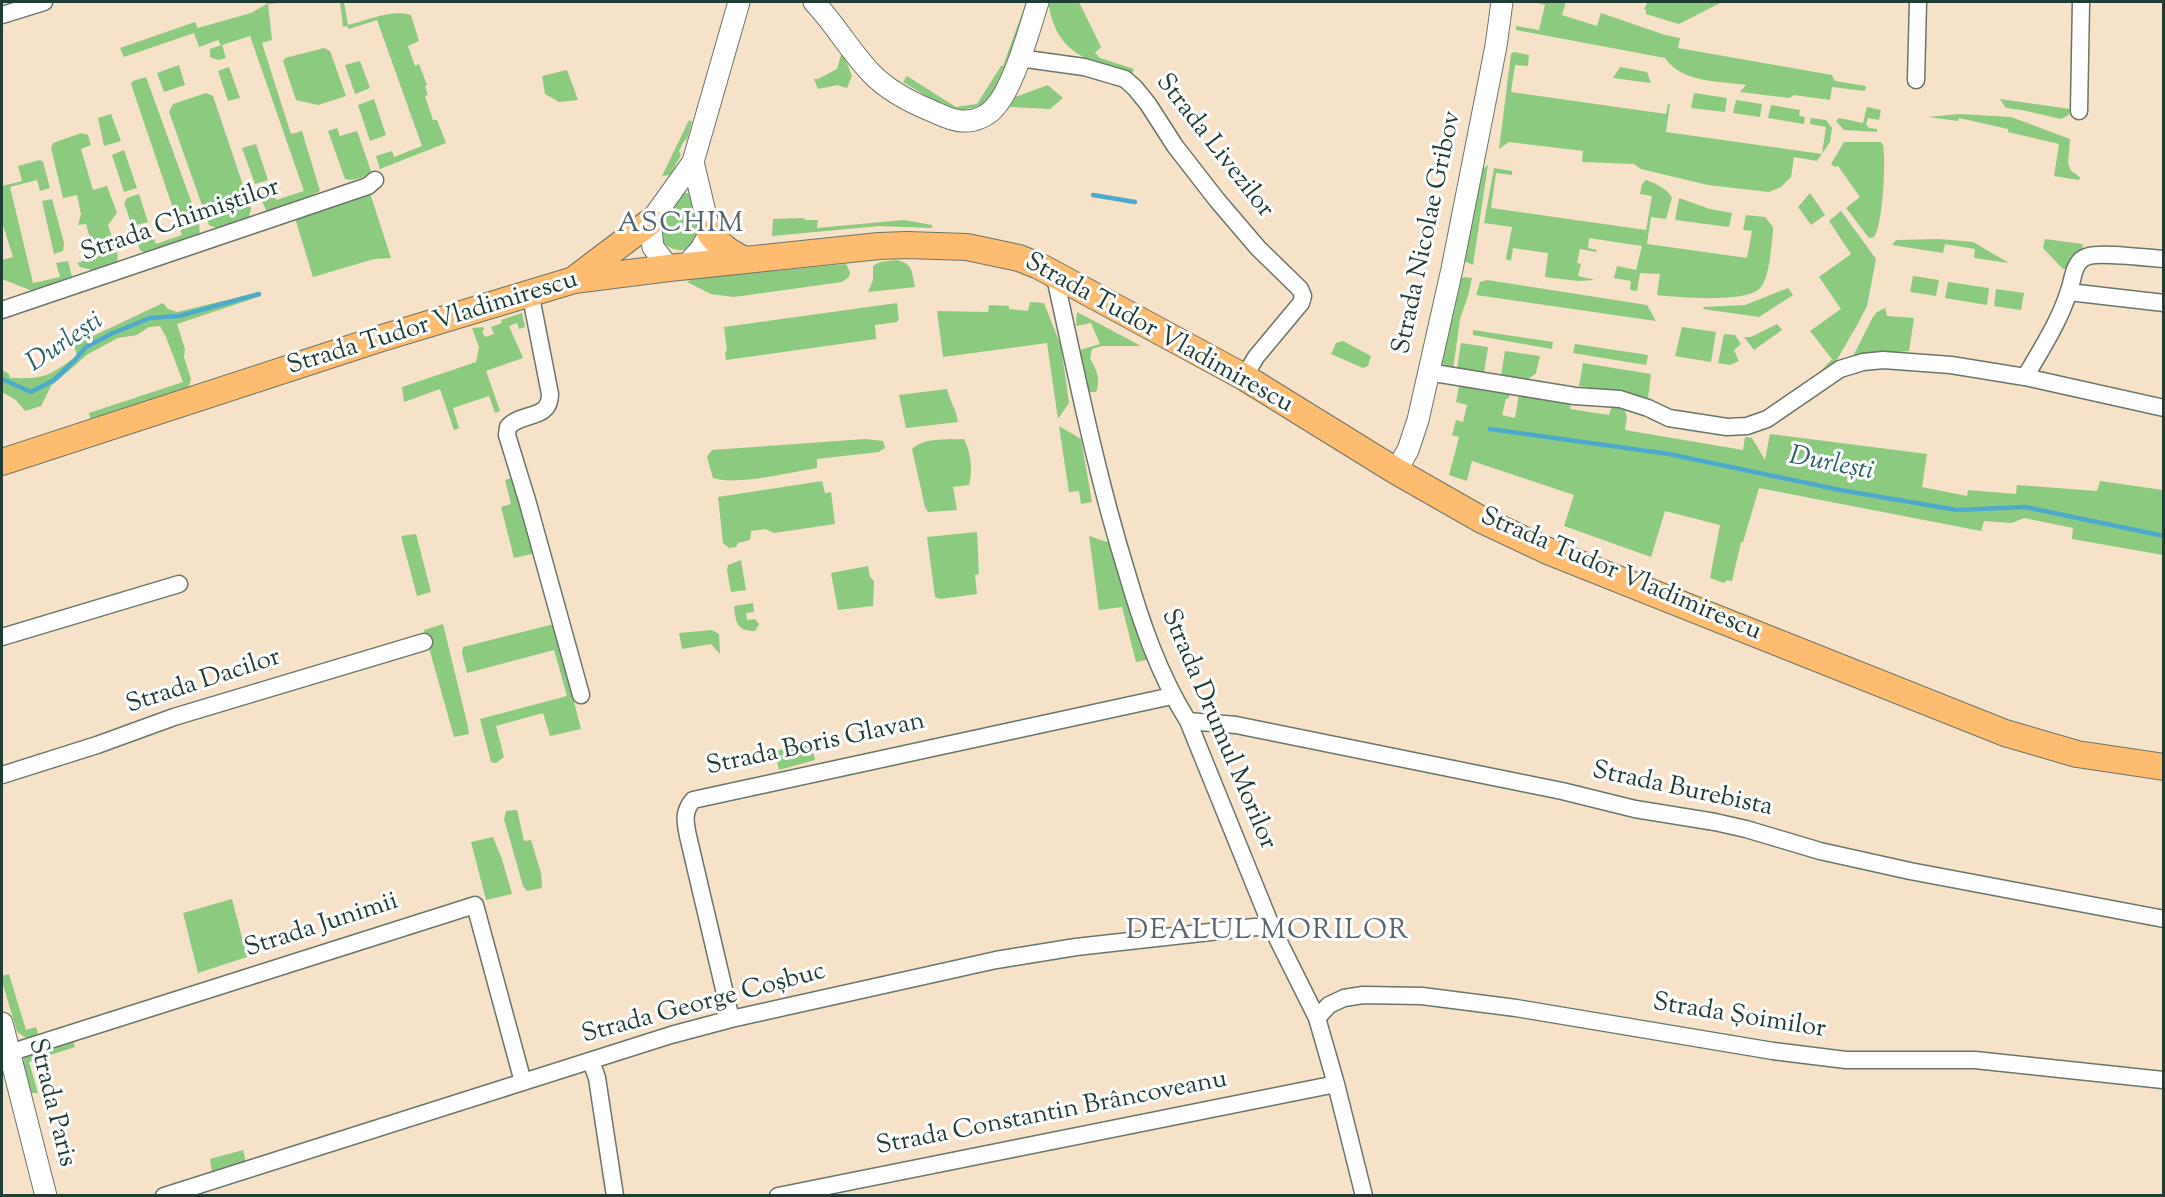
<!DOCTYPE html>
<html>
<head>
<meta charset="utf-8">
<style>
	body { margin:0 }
	#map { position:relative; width:2165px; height:1197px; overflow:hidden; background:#f6e1c9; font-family:"Sorts Mill Goudy",serif }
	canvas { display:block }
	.frame { position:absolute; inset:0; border:3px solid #1f3d34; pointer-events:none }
</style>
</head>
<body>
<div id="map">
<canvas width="2165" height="1197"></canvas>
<div class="frame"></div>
</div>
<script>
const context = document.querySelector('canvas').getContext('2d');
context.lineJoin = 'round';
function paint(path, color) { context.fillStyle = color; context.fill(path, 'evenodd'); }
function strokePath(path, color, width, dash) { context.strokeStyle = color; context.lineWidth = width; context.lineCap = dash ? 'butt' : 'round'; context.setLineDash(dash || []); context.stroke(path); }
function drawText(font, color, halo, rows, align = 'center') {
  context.font = font + ' "Sorts Mill Goudy",serif'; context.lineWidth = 6; context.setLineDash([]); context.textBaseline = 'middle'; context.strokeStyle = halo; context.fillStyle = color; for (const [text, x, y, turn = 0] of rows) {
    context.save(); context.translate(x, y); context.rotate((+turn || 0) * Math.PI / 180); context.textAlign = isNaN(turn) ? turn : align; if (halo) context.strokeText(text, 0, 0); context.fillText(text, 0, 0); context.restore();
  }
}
const green = new Path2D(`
	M270,2H289L268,4L272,40L262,43L291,134L302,131L320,191L269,216L259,195L272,190L276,200L304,191L250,36L222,45L226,58L218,60L210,57V49L221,45L218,40L199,47L194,33L124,57L120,48L195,22L198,28L251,13Z
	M340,2H344L348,25C366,21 392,9 411,15L419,41L408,46L415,66L419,64L427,85L425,86L428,95L425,96L433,120H437L446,143L380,169L376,156L392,151L394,157L422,146L377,20L349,29L347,26L343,27Z
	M1026,2H1031L998,86L985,105L962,110H949L903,82L907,76L956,107L977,104L1001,66H1003Z
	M1048,2H1079L1101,47L1095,53L1100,58L1134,69L1132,74C1086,59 1057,56 1048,2Z
	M1534,2H1566L1562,15L1597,26L1601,13L1665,35L1680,38L1678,48L1832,75L1835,81L1866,86L1865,91L1832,87L1830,100L1794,95L1789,98L1740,92L1746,85C1719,81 1682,83 1665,58L1516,30V26L1539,30L1545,5Z
	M1648,2H1722L1679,24L1646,14V10L1644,9Z
	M324,48L330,51L346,96L318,105L296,100L283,61L285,58Z
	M842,51L852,76L847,88L837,85L818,89L814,79H818L837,69Z
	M1514,52L1529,55L1528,66L1515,65L1511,92L1666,114L1668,104H1670L1666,132L1822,154L1826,127L1810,124L1811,118L1826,120L1832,128L1830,142L1817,161L1794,157L1791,177L1781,187L1769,192L1708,185L1641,169L1634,164L1582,162L1583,151L1509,142L1499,149L1511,54Z
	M360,61L370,88L355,94L345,65Z
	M179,65L185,85L164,92L157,73Z
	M229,67L240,98L228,101L218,71Z
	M1620,67L1647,72L1651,83L1613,78Z
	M567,70L578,100L559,102L545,94L542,76Z
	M146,77L199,223L200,237L146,253L140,250L134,234L151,230L156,244L182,235L131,84L133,81Z
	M1048,85L1063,98L1050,109L1010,107L1015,97Z
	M206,93L213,96L251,209L249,217L218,229L209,225L169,112L173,104Z
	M1694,93L1727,98L1725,112L1691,108Z
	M374,99L386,135L370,141L358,105Z
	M2000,99L2070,109L2069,115L2061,119L2022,110L2006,108Z
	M1736,100L1762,104L1760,117L1733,113Z
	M1771,105L1800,110L1799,116L1805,117L1804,124L1768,118Z
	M1867,107L1881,110L1879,120L1868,118L1866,124L1869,128L1877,129V132L1844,130L1836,121L1839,118L1863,123Z
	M111,114L121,141L104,146L98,118Z
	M1959,114L2011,117L2070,139L2068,163L2071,171L2080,177L2079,180L2054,176L2059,144L2008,132V129L1959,118L1958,121L1928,117Z
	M689,120L692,122L687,139L684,141L679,151L681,155L670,175L662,176Z
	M337,128L340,136L357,131L371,171C365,178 354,181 345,179L328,131Z
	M81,133L88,135L91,145L81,149L93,190L107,186L117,213L108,225L118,256L117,262L92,270L80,267L77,263L95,257L86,224L78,225L81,214L77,195L63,198L51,148L53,143Z
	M1844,142H1881L1883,145C1886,161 1883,225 1874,237L1869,238L1846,208L1860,197L1838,166L1835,167L1831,164Z
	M256,144L268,180L255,184L242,148Z
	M124,150L137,188L124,192L112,155Z
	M40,160L43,162L50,188L40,191L37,180L10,187L33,283L60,277L56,263L68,261L72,277L70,280L35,292L2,279V260L13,257L2,222V186L22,181L18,166Z
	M1488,165L1473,265L1464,261L1482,173L1478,172Z
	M1494,168L1512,171V175L1496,173L1491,208L1646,230L1652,196L1640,194L1642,184L1646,180C1656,184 1667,188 1672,198L1666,219L1651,217L1647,244L1747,258L1752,231L1743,230L1746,215L1765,217L1773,227V232C1771,247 1770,275 1761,287C1749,304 1678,297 1657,295L1660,274L1640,273L1637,291L1630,290L1631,281L1614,278L1617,266L1636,270L1642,246L1589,238L1588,248L1597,250L1596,252L1580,249L1577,263L1581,264L1578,276L1595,280L1578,281L1545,277L1548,253L1513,248L1511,261L1506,259L1512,227L1484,223Z
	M680,192L692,194L700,232L690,249C675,254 656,244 660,225C662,217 675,200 680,192Z
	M370,193L391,258L374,259L313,277L295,218Z
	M1810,193L1825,215L1811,225L1798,207Z
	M139,194L148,222L132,226L124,203L127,198Z
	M1679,198L1710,209L1732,213L1729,227L1675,220Z
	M52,199L64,243L63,251L54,254L42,201Z
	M1841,211L1876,259L1867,306L1856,327L1832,368L1815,377L1832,359L1810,331L1841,309L1819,277L1851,254L1829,221Z
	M804,218L805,220H818L817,228L904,220L932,225V228L879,226L772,236L773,219Z
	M1940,239L1973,242L2009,263L1974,258L1975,249L1945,244L1943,253L1892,245L1896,240Z
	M2045,239L2083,244L2081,253L2068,269H2063L2043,248Z
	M897,260C913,264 912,272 915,287L868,292L873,280V266L880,262Z
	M846,264L850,272L849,277L842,282L734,297L711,294L687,282L692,279Z
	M1913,276L1939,280L1936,296L1910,292Z
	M1464,277L1472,278L1468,296L1460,319L1453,370L1441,364L1458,281Z
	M1487,280L1647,305L1656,321L1476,295L1480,282Z
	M1948,282L1989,288L1987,305L1945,298Z
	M1788,288L1793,295L1759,317L1703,309L1704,307L1745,305Z
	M1996,289L2024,293L2021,310L1994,306Z
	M260,292L261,296L177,324L185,349L184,357L191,379L188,388L91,422L89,413L183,382L166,337L160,326L149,327L137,335L118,338L88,354L51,386L41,406L25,411L16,400L2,392V370L9,374L10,378C47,379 48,376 77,356L74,345L163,303L168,309L177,312Z
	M1030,302L1044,303L1061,346L1069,403L1058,419L1047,343L943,357L937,311L988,312L989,305L1009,306V309L1028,311Z
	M897,303L899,319L897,322L875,325L876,339L726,360L725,352L727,351L724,327Z
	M1885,308L1887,316L1914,318L1909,351L1853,356L1873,317L1877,312Z
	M1077,312L1141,346H1102L1092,349L1090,359C1097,369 1101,381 1096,392H1089L1080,350L1100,344L1091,323L1076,326Z
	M522,313L525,327L519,329L517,323L509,326L523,358L486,371L500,411L495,413L489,396L453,408L459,428L454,430L440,389L404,402L402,387L476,362L479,347L472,328L483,327L484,330L482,331L485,337L494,334L491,327L502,323L501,320Z
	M1777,324L1782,330L1754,350L1744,337H1751Z
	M1682,327L1716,332L1711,362L1675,356Z
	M1473,330L1553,342L1552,349L1473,335Z
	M1724,334L1735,335L1741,344L1734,350L1739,361L1730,365L1718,363Z
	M1343,341L1371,356L1368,366L1363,368L1331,354L1336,343Z
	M1461,343L1488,347L1484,373L1457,369Z
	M1575,344L1648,355L1646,365L1573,353Z
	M1505,351L1540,356L1536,373L1529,379L1501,376Z
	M1583,363L1651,374L1648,398L1579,386Z
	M1459,386L1510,391L1509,398L1506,399L1502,415L1515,418L1519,394L1571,403L1570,409L1609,415L1612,406H1623L1627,417L1625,430L1743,450L1745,437L1752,438L1765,460L1770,434L1927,454L1922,487L1967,496L1968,490L2016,494L2017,485L2097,491L2100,481L2163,490V555L2072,539L2073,528L2024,518L2012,523L1984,521L1981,531L1759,488L1743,542H1741L1732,581L1727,580L1724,583L1710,578L1720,525L1665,511L1651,557L1564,526L1574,495L1472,461L1467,481L1449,475L1459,437L1452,435L1456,420L1463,422L1467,405L1456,402Z
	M947,389C950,402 956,408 958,422L906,428L899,395Z
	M1059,426L1081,439L1092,502L1081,504L1079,491L1069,492Z
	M865,439L883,441L885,448L879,452L817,459V468C792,472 735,486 713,478L707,457L712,450Z
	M964,439C971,453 973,470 969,485L953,487L957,510L928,512L925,507L912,449C924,437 948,440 964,439Z
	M514,477L536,553L514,558L501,507L511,504L505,480Z
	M822,481L825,493L831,492L835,524L774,533L765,529L751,531L750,540L738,543L736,547L729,548L723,543L718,497Z
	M977,532L979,574L975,575L977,594L940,599L935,597L927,537Z
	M416,534L431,592L417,596L401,536Z
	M1089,536L1110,543L1131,613L1150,659L1136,662L1122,607L1099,610Z
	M741,560L746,590L731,592L727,570L728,565Z
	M868,566L870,577L874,581L873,606L838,610L831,573Z
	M753,603L754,612L746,613L747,620L755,619L759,624L755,631C736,631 736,622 734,606Z
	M443,624L468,727L469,734L454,737L424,630Z
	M554,624L581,729L550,736L543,713L496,726L504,757L496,763L491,762L480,719L567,696L554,650L467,673L462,653L463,647Z
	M712,630L719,634L720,654L711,644L682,649L679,633Z
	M811,743L815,760L779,770L775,751Z
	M517,810L524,841L531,840L541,873L542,888L527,891L523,886L504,819L506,811Z
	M493,837L502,859L512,894L486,900L471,842Z
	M232,899L247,957L198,973L183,913Z
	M9,974L26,1030L36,1027L39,1038L27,1041L25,1037L17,1032L2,981V976Z
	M73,1041L75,1047L29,1062L38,1093H29L23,1061L25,1056Z
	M243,1150L246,1162L212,1173L210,1159Z`);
const stream = new Path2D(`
	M1093,195L1135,202
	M2,379L31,392L54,380L74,361L86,347L113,333L150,318L179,316L259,294
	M1490,429L1669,454L1840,490L1957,510L2025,507L2164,536`);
const minor = new Path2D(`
	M2,15L44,2
	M1019,58L1084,67L1125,79L1135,88L1148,104L1175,146L1217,200L1258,248L1300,289L1303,296L1301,303L1256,357L1244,377
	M1916,80L1918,2
	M2079,111L2081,2
	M1054,273C1076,372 1096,473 1126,570C1141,622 1159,675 1188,721L1272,928L1317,1018L1336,1084L1364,1196
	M530,292L550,394C550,421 522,411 508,427L507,435L527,500L581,695
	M2069,292L2164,303
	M2,310L368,186L375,180
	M1428,372L1575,396L1620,399L1648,408L1669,418L1727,427L1747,426L1767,419L1840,369L1863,362L1883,360L1951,365L2025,377L2164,408
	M2025,377C2044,345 2065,313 2073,276C2075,267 2079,258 2089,256C2102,252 2147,258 2164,259
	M2,637L179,584
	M1188,721L1236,725L1562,791L1635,809L1715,822L1746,829L1820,851L1910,871L2164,919
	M2,775L97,745L174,717L424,642
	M1317,1018L1329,1005L1344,998L1363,995L1422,996L1516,1008L1773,1051L1846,1060H1975L2163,1080
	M731,1019L688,836C685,821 683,812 693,800L1172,696
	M9,1053L475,905L523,1082
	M591,1061L597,1078L615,1196
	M164,1196L671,1035L731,1019L996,960L1076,947L1255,927L1272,928
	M778,1196L1336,1084`);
const tertiary = new Path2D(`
	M814,2C835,24 850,51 871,73C888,91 910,102 932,111C941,115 952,121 962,121C974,122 988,116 995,107C1014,86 1029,30 1038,2
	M685,267L701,249L710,233L693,162
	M669,268L653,247L650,222L693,162L739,2
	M1396,471L1408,450L1418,420L1452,269L1496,46L1502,2
	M2,1023L46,1196`);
const primary = new Path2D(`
	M710,233C720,246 730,253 745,260
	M576,278L650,222
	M2,462L382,338L574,280L669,268L879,246L907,245L967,247L1019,258L1039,266L1244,377L1396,471L1482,520L1550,552L2005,733L2077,754L2164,767`);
const streetNames = [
	["Strada Livezilor",1213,147,52],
	["Strada Chimiștilor",181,222,-19],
	["Strada Nicolae Gribov",1429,233,-78],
	["Strada Tudor Vladimirescu",433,325,-17],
	["Strada Tudor Vladimirescu",1158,335,29],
	["Strada Tudor Vladimirescu",1620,576,23],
	["Strada Dacilor",204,683,-18],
	["Strada Drumul Morilor",1217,730,67],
	["Strada Boris Glavan",816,746,-12],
	["Strada Burebista",1682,791,12],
	["Strada Junimii",322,927,-18],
	["Strada George Coșbuc",704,1005,-15],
	["Strada Șoimilor",1739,1018,9],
	["Strada Paris",50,1103,76],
	["Strada Constantin Brâncoveanu",1052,1115,-11]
];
const waterNames = [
	["Durlești",66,344,-34],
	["Durlești",1831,466,11]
];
const quarterNames = [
	["ASCHIM",681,226],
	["DEALUL MORILOR",1268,933]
];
paint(green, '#8cca80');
strokePath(stream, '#4eaacc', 4.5);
strokePath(minor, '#6a7668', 19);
strokePath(tertiary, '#6a7668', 23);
strokePath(primary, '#6a7668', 28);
strokePath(minor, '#fff', 16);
strokePath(tertiary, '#fff', 21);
strokePath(primary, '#fdbc6f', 26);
drawText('26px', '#1f3d34', '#fff', streetNames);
drawText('italic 27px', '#2f6369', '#fff', waterNames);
context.letterSpacing = '1.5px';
drawText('28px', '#5a666e', '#fff', quarterNames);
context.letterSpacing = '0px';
</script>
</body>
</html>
